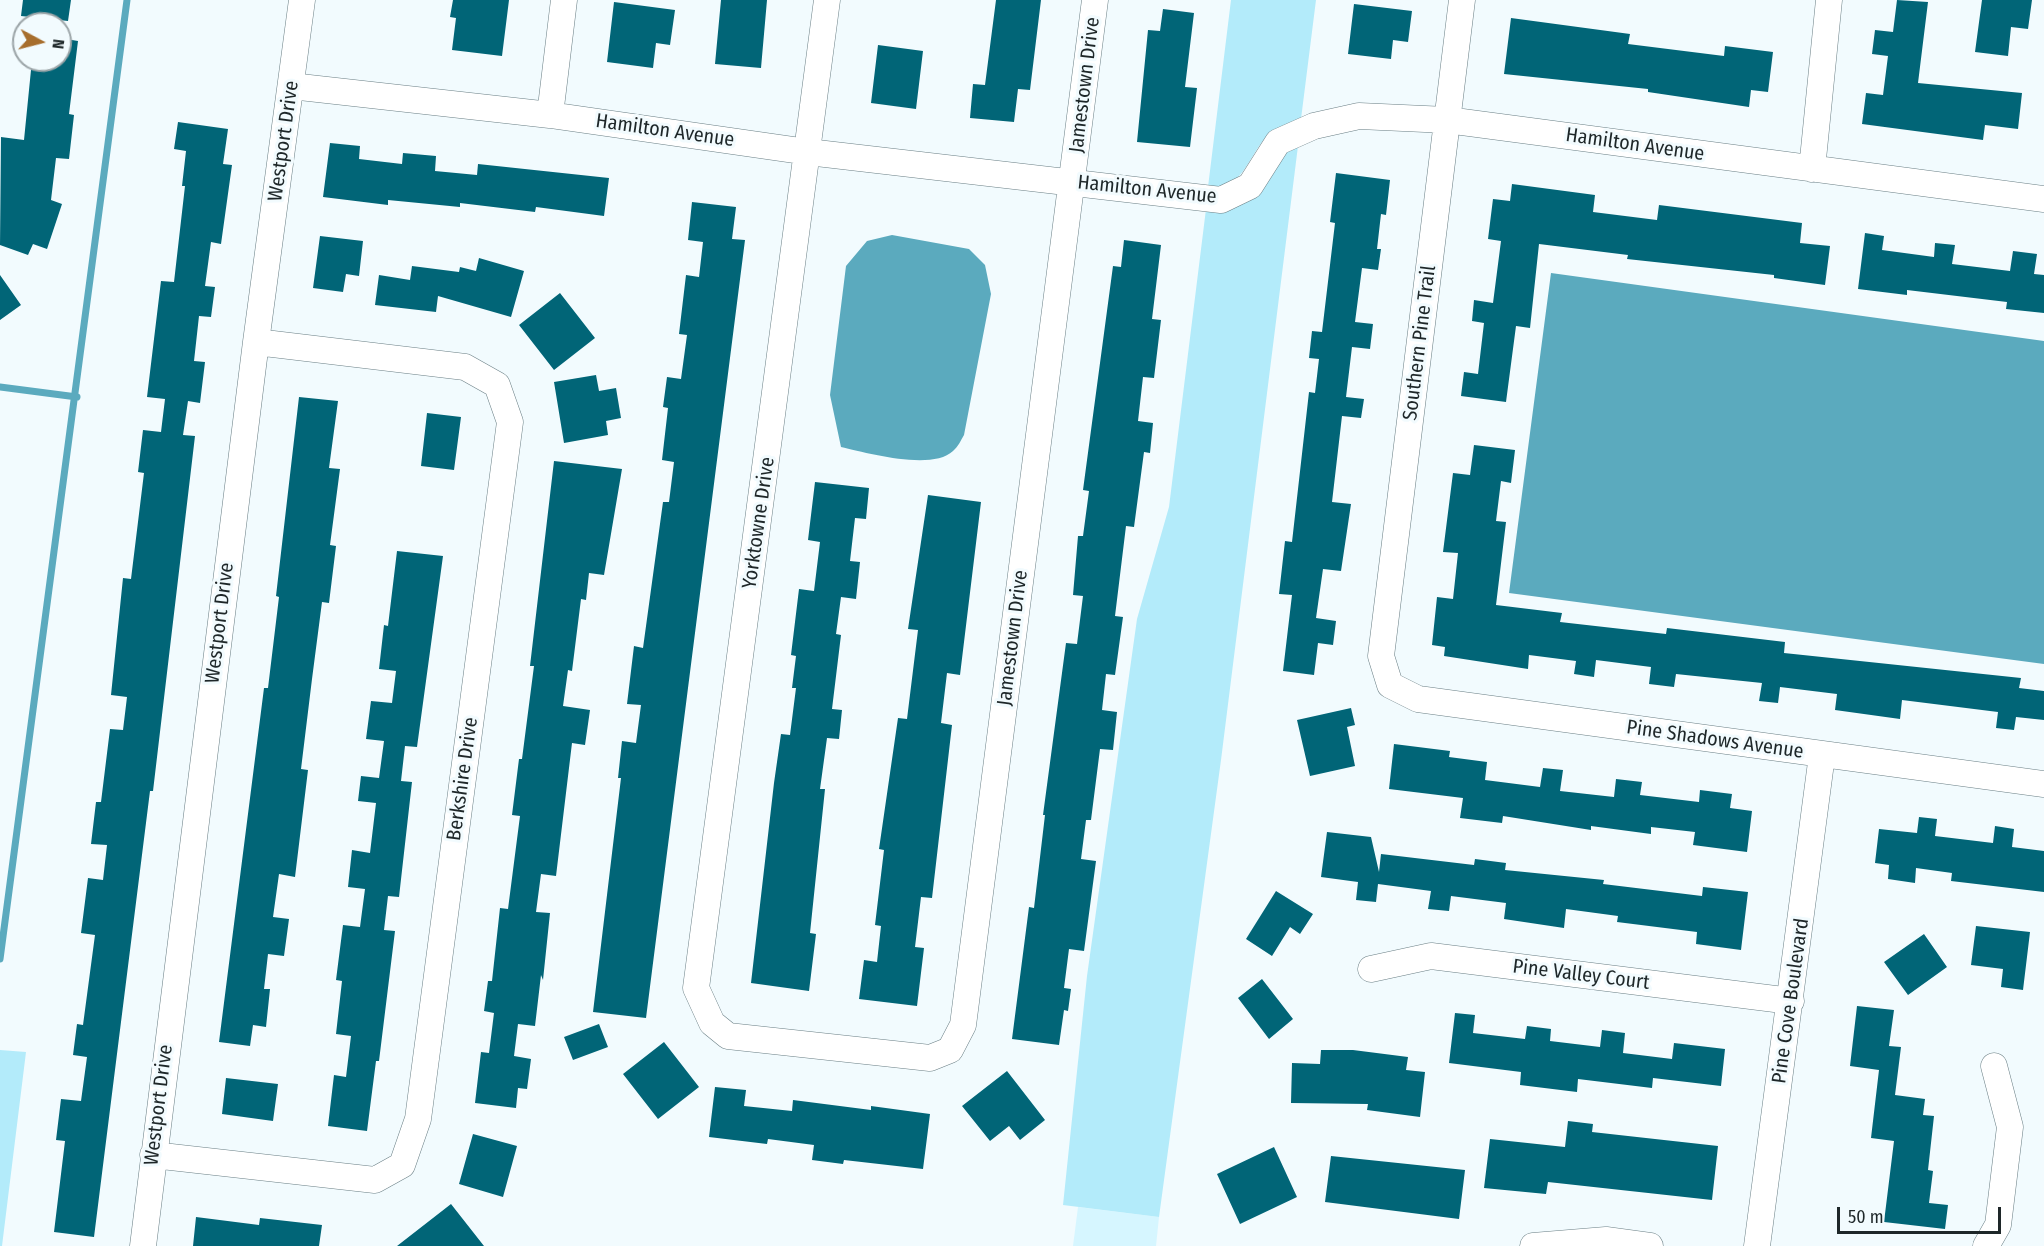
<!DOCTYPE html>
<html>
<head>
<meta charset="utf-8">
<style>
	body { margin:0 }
	#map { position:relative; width:2044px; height:1246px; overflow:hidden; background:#f2fbfe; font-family:"Fira Sans Condensed",sans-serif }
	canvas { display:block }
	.north { position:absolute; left:12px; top:12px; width:60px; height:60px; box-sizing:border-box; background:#f2fbfe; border:2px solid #9da6a9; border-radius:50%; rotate:97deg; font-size:16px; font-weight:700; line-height:24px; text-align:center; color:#1e2729 }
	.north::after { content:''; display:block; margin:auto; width:21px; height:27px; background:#a76e2d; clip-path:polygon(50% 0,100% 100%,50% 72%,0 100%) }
	.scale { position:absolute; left:1837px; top:1207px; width:164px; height:27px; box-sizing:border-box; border:3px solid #1e2729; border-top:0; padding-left:8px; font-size:18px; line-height:21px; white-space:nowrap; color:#1e2729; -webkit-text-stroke:4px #f2fbfe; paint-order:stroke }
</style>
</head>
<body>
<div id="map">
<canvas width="2044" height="1246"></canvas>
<div class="north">N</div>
<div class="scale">50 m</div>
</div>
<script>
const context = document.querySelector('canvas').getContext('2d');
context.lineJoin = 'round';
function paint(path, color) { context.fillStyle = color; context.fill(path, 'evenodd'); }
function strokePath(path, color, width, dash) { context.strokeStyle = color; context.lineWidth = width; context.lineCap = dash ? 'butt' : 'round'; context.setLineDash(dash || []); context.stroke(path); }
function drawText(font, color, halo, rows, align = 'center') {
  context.font = font + ' "Fira Sans Condensed",sans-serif'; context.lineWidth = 6; context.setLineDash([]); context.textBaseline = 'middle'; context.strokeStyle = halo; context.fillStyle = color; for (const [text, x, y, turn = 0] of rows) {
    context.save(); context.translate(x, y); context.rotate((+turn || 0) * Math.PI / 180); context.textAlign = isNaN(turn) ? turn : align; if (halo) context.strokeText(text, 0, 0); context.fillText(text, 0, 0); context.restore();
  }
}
const built = new Path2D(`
	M1078,1207L1159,1217L1156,1246H1073Z`);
const green = new Path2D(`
	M1231,0H1316L1301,119C1291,123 1275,127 1268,135C1248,155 1243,192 1208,187Z
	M1298,146L1221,760L1159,1217L1063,1205L1087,976L1137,619L1169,507L1206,209L1287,151Z
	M0,1050L26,1052L2,1246H0Z`);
const water = new Path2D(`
	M892,235L969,249L985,265L991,294L964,435C961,440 958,447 953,451C932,471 867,453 841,447L830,395L846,266L867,241Z
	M1551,273L2044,341V664L1509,593Z`);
const stream = new Path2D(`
	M0,387L77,397
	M0,959L127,0`);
const building = new Path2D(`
	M23,0H71L68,21L21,16Z
	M453,0H509L502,56L452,50L456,18L450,17Z
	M721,0H767L761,68L715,64Z
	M996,0H1041L1030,90L1018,89L1014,122L970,118L973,84L985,85Z
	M1897,0L1928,2L1918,83L2022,93L2018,129L1985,125L1983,140L1862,124L1866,93L1883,95L1888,56L1872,54L1875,30L1893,32Z
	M1982,0H2032L2028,29L2011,27L2008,56L1975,52Z
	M614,2L675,10L670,45L656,43L653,68L607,62Z
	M1354,4L1412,11L1408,42L1393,40L1391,59L1348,54Z
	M1163,9L1194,13L1185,87L1197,88L1190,147L1137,142L1148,30L1160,31Z
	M1511,18L1630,34L1628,44L1724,56L1725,46L1773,52L1768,92L1751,90L1749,107L1648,92V89L1504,74Z
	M60,38L78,41L69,114L74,115L69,159L56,158L51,200L62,204L47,249L33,244L28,255L0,245L1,137L24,140L32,60H60Z
	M878,45L923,51L916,109L871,103Z
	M178,122L228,129L223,164L232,165L221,244L211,242L205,286L215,287L211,317L199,316L194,361L205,362L200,403L188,401L183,435L195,436L153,791H150L94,1237L54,1232L65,1141L56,1140L61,1099L81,1101L87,1057L73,1055L77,1024L83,1025L95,935L81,933L88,878L103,880L107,845L91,844L96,802H101L110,729L123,730L127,697L111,695L123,578L131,579L144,473L138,472L143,430L161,432L165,399L147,397L161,281L174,282L185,186H182L186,151L174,149Z
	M330,143L360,146L359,159L402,164L403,153L436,156L435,171L477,175L478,164L609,178L604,216L536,207L535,212L460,203V207L388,200V205L323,197Z
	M1336,173L1390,180L1386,215L1381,214L1377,249H1381L1378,270L1362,268L1355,322L1373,324L1370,349L1352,347L1346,397L1364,399L1361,418L1342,416L1332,502L1351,504L1341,571L1323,569L1316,618L1336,621L1333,645L1318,643L1314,675L1283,671L1292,595L1279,594L1285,541L1292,542L1309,392L1315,393L1319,359L1309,358L1312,331L1322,332L1335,223L1330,222Z
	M1512,184L1595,195L1593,212L1657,220L1659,205L1802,223L1800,243L1830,246L1825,285L1774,278V275L1627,259L1628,255L1539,244L1530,328L1516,326L1506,402L1461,396L1464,372L1478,374L1484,323L1472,321L1474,300L1493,303L1501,241L1488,239L1493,199L1510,201Z
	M692,202L736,207L732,239L745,240L646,1018L593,1012L621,778H618L622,741L636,743L641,705L627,704L634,646L643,648L663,502H669L674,462L662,460L668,408L663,407L667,377L681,379L687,335L679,334L686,275L699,277L703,242L688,240Z
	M1865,233L1884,236L1882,250L1934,257L1935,243L1955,245L1952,264L2010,271L2013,251L2037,254L2034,274L2044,275V313L2006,309L2007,302L1907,290V295L1858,289Z
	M320,236L363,241L359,276L346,274L343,292L313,288Z
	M1124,240L1161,245L1152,319L1161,320L1154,378L1143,377L1138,421L1153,423L1150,453L1144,452L1134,527L1126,526L1115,616L1123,617L1115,675L1106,674L1102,710L1117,712L1113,750L1100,749L1091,820H1086L1081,859L1096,861L1084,951L1069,949L1064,988L1071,989L1068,1011L1064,1010L1059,1045L1012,1039L1029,907L1034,908L1045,815H1043L1066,643L1077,644L1083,596L1073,595L1078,536H1083L1089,491L1083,490L1113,266L1121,267Z
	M479,258L524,271L511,317L438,296L436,312L375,305L379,275L410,280L412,266L459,272L460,267L476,271Z
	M0,275L21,305L0,320Z
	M560,293L595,338L554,370L519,325Z
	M596,375L599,391L616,388L621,418L606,421L608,435L564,443L554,382Z
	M299,397L338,401L329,468L340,469L330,545L336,546L329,603L322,602L312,679L301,769L308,770L295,877L279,874L273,917L289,919L284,956L268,954L264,989H270L266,1027L253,1025L250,1046L219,1042L264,688H268L279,597L276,596Z
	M427,413L461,417L454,470L421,466Z
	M1474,445L1515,450L1511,483L1501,481L1496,521L1506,522L1496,605L1562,613L1560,622L1666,634L1667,628L1785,642L1784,653L2021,678L2019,688L2044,691V720L2016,717L2014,730L1996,728L1998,712L1902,700L1900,719L1835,710L1837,694L1780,687L1778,703L1759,701L1762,683L1676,674L1674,687L1649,684L1651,667L1596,660L1594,677L1574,674L1576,661L1529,655L1528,669L1444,656L1445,647L1432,645L1437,597L1453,599L1458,553L1443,552L1453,473L1470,475Z
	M554,461L622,469L604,575L589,573L586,600L581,599L572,671L568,670L563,706L590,710L585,745L572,743L556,876L541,874L536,912L550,913L543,980L541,975L535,1026L518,1024L514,1056L531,1059L527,1089L518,1088L516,1108L475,1103L481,1052L489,1053L494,1013L484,1011L488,981H492L500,908L508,909L520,816L512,815L519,759H522L534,666H530Z
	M815,482L869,488L866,519L855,518L850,561L860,562L856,599L841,597L836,634L841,635L832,709L842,710L839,739L827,738L820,789H825L810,933L816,934L809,991L751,983L774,783L781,734L790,735L796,688H792L796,656L791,655L799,589L814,591L820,542L808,540Z
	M928,495L981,502L960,675L947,673L941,723L952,725L932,898L921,897L915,947L924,948L917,1006L859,999L864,960L877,962L881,926L875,925L884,850L879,849L898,718L907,719L918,630L908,629Z
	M397,551L443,556L417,747L405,746L401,781L412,782L399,897L388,896L384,930L395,931L379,1061H376L367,1131L328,1126L334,1075L346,1077L351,1036L336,1034L342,981L336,980L343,925L360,927L365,889L348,887L352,850L370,853L376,803L358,801L361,776L379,778L384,741L366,739L371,701L392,703L396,671L379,669L384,625L388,626Z
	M1351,708L1355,725L1347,727L1355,766L1310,776L1297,720Z
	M1394,744L1450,751L1449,757L1487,762L1485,780L1540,787L1543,768L1563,770L1560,791L1614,797L1616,779L1642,782L1640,795L1699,802L1700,790L1732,794L1730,808L1752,811L1747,852L1693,845L1695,832L1651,827V834L1591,826V830L1503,816L1502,823L1460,818L1463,798L1389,789Z
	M1919,817L1937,819L1935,836L1993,843L1995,826L2014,829L2012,847L2044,851V892L1951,881L1952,873L1916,868L1915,883L1888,879L1889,865L1875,863L1879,829L1917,833Z
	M1327,832L1371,837L1379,872L1381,854L1474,865L1475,859L1506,863L1505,870L1604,880L1603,884L1702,896L1703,887L1748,892L1741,950L1696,944L1697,932L1617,922L1618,916L1566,909L1564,928L1504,919L1506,903L1451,896L1449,911L1428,909L1431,891L1378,884L1376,902L1356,900L1358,882L1321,877Z
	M1276,891L1313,914L1300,934L1290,927L1272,956L1246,939Z
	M1976,926L2030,932L2023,990L2001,987L2003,969L1971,965Z
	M1924,934L1947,967L1908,995L1884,962Z
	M1262,979L1293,1019L1269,1039L1238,998Z
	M1857,1006L1894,1010L1889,1046L1901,1047L1895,1095L1925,1099L1923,1115L1934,1116L1928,1170L1933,1171L1929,1203L1948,1205L1945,1229L1884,1222L1894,1141L1871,1138L1879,1070L1850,1066Z
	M1455,1013L1475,1015L1473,1033L1525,1039L1527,1026L1551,1029L1550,1041L1600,1047L1602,1030L1625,1033L1623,1053L1672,1059L1674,1043L1725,1049L1721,1086L1653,1078L1652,1088L1578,1079L1577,1092L1520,1085L1521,1072L1449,1063Z
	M599,1024L608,1047L573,1060L564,1037Z
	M664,1042L699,1087L658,1119L623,1074Z
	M1321,1050H1353L1408,1057L1406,1070L1425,1072L1420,1117L1367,1110L1368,1104L1291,1103L1292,1063L1320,1064Z
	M1007,1071L1045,1120L1020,1140L1009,1126L990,1141L962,1106Z
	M226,1078L278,1084L273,1121L222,1114Z
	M715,1087L746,1090L744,1106L792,1111L793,1100L871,1110V1106L930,1114L923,1169L844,1160L843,1164L812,1160L814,1145L768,1139L767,1144L709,1137Z
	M1568,1121L1593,1124L1592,1132L1718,1146L1712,1200L1548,1182L1546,1194L1484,1188L1490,1139L1565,1147Z
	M473,1134L517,1146L503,1197L459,1184Z
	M1274,1147L1297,1197L1240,1224L1217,1174Z
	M1331,1156L1465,1170L1459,1219L1325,1202Z
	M451,1204L484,1246H397Z
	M196,1217L259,1225L260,1218L322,1225L319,1246H193Z`);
const street = new Path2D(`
	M827,0L696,988L712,1023L728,1036L930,1058L950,1050L963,1025L1095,0
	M1462,0L1381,656L1390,685L1418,699L2044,784
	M291,86L550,115L808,152L1221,200L1250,186L1278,142L1314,126L1359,116L1447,120L2044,199
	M550,115L564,0
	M1812,169L1829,0
	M1371,969L1431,956L1791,1001
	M153,1155L375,1180L402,1165L418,1119L510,422L497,385L465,367L256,342
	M143,1246L256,342L302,0
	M1533,1246L1606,1240L1650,1246
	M1757,1246L1822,755
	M1986,1246L1998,1225L2010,1127L1994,1066`);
const streetNames = [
	["Jamestown Drive",1085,85,-83],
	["Hamilton Avenue",665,131,8],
	["Westport Drive",284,141,-82],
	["Hamilton Avenue",1635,145,8],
	["Hamilton Avenue",1147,190,6],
	["Southern Pine Trail",1420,343,-83],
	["Yorktowne Drive",759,523,-82],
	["Westport Drive",220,623,-83],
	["Jamestown Drive",1013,638,-83],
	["Pine Shadows Avenue",1715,740,8],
	["Berkshire Drive",463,779,-82],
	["Pine Valley Court",1581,975,7],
	["Pine Cove Boulevard",1791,1001,-82],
	["Westport Drive",159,1105,-83]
];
paint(built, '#d6f6ff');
paint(green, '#b3ebfa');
paint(water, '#5baabe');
strokePath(stream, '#5baabe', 7);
paint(building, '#016577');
strokePath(street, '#6a7f85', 27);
strokePath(street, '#fff', 26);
drawText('20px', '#1e2729', '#f2fbfe', streetNames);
</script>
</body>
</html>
